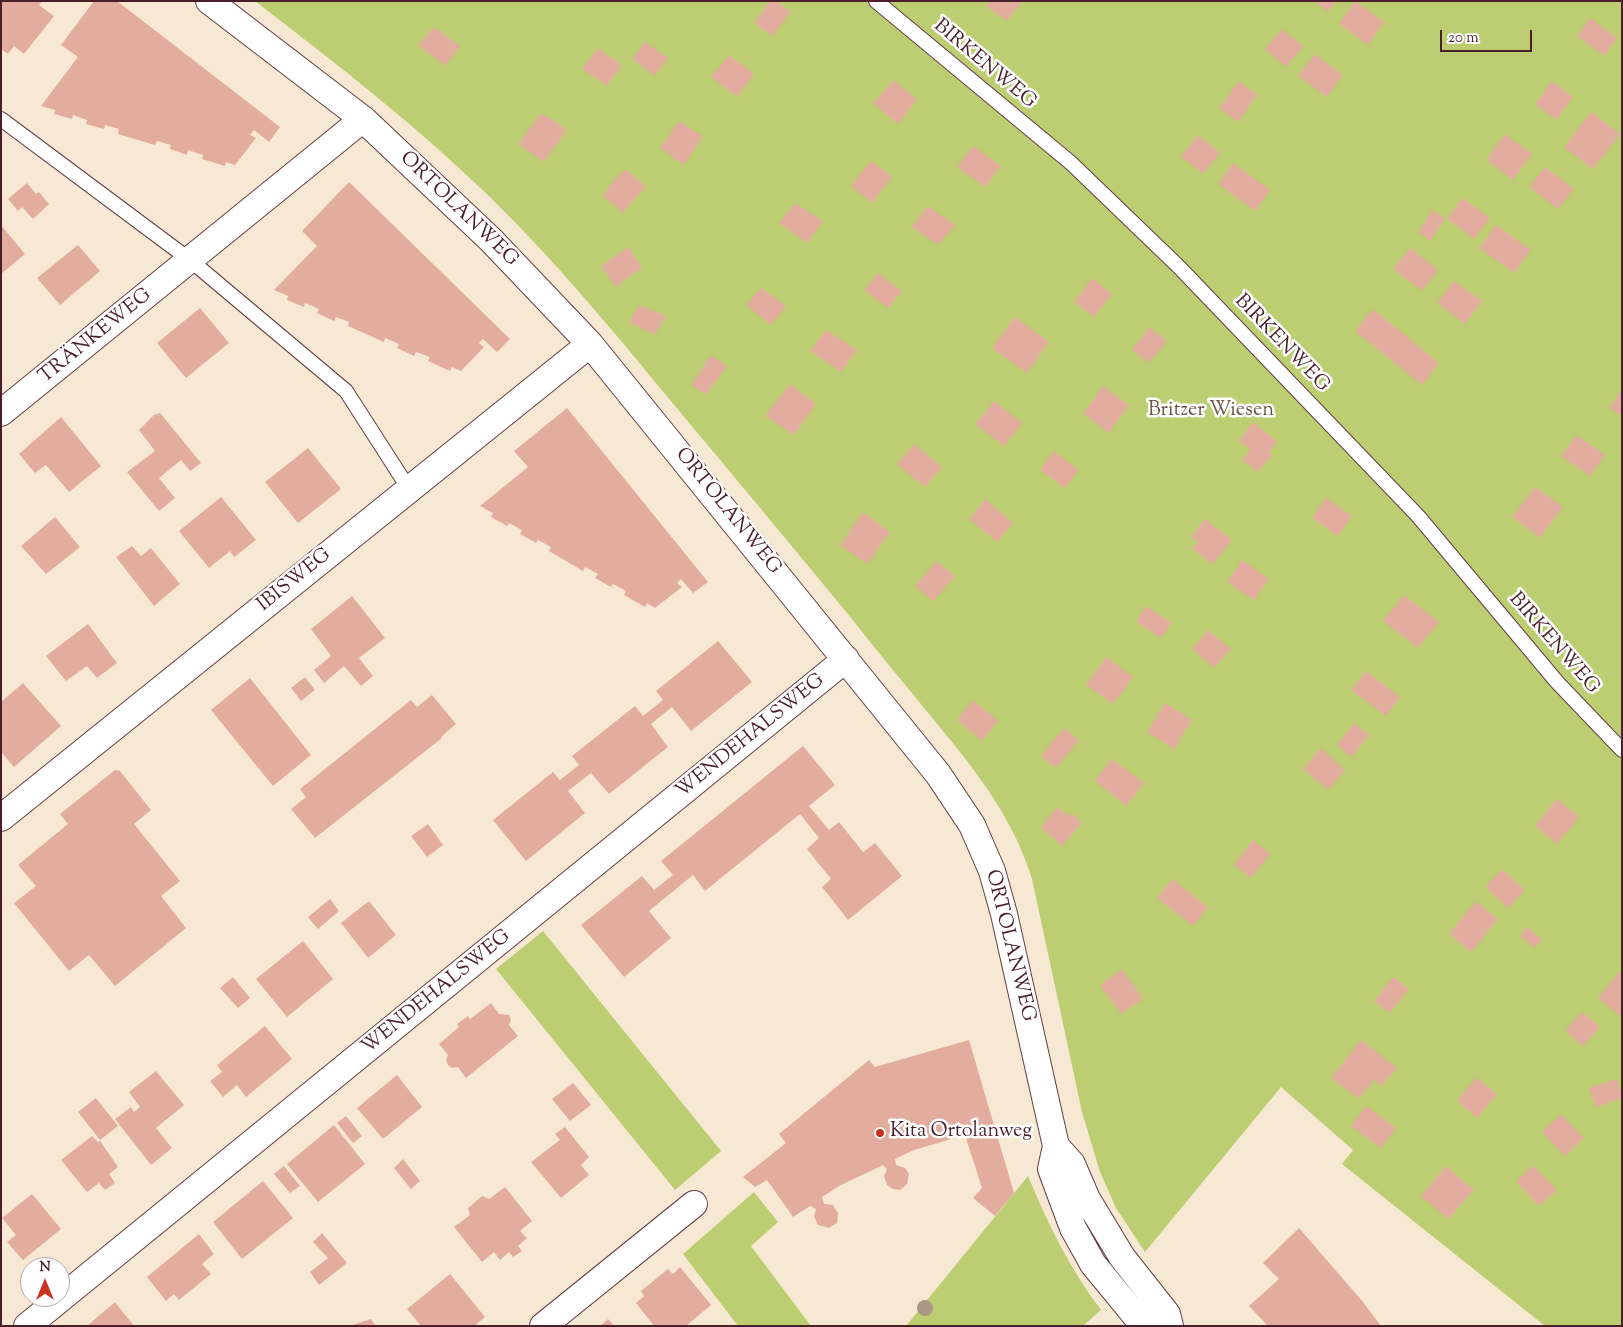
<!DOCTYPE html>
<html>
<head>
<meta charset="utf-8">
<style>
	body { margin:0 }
	#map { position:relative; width:1623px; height:1327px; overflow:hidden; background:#f7e8d3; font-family:"Sorts Mill Goudy",serif }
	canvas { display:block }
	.frame { position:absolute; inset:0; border:2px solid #4a1f2b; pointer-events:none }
	.north { position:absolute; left:20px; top:1257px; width:50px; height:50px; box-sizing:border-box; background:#fff; border:1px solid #b7a5aa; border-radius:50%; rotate:0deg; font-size:14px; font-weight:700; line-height:20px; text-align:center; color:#4a1f2b }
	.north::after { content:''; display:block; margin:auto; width:18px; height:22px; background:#c8321e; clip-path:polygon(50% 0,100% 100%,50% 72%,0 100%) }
	.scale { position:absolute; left:1440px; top:30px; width:92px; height:22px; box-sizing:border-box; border:2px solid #4a1f2b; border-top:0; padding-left:6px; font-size:15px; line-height:18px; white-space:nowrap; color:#4a1f2b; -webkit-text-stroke:4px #fff; paint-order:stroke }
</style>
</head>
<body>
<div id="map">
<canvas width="1623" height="1327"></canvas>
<div class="frame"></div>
<div class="north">N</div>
<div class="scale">20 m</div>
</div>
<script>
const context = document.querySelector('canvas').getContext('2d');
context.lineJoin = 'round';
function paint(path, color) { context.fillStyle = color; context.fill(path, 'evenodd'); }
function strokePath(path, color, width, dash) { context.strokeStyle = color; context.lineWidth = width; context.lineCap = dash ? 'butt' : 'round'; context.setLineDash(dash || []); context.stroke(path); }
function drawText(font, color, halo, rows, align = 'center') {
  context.font = font + ' "Sorts Mill Goudy",serif'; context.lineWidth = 5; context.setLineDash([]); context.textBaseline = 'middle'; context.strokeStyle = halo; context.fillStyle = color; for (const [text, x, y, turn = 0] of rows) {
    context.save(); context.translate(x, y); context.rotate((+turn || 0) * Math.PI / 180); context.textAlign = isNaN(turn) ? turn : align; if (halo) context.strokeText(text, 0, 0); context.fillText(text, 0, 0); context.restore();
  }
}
const green = new Path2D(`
	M255,1H1622V1326H1545L1342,1164L1353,1150L1281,1087L1145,1252L1116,1208L1100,1172L1082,1112L1032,879C1012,814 972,766 929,714C902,681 874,647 847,613C787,540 726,467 665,394C610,327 554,260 492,199C418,127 337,64 255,1Z
	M543,931L721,1151L675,1190L496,969Z
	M1028,1176C1049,1226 1069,1267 1101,1310L1083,1326H906Z
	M754,1192L778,1222L751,1246L811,1326H738L683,1254Z`);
const building = new Path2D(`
	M1,1H43L39,5L54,16L24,54L14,46L8,54L1,49Z
	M94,1H117L280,127L269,142L254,130L250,135L256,138L235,165L226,162L225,166L202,159L203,155L188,150L187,155L170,149L171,145L157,141L155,145L118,134L119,129L105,125L104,129L86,124L87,120L73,115L72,119L54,114L55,110L41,106L78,57L61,45Z
	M770,1H776L791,12L772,36L754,23Z
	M990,1H1022L1007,21L986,6Z
	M1314,1H1336L1328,12Z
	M1355,1L1384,22L1368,45L1339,24Z
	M1590,18L1617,38L1604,56L1577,36Z
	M434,27L460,46L445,66L418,45Z
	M1282,29L1303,46L1286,67L1265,49Z
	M645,42L668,58L655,76L632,59Z
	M598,48L622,65L607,86L582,69Z
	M1315,54L1343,75L1327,97L1298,76Z
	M729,55L754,74L737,97L711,77Z
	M894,80L917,100L898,124L873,103Z
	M1239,81L1257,95L1238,122L1219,108Z
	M1552,81L1573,97L1556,120L1535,104Z
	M1591,112L1620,134L1593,169L1564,147Z
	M541,113L567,129L544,162L518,144Z
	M679,121L703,136L684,165L660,148Z
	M1505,134L1532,154L1513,180L1486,160Z
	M1198,135L1220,153L1203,174L1181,156Z
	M973,146L1001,166L985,187L957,167Z
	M871,161L892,176L872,203L851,186Z
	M1233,163L1270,190L1255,211L1218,184Z
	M1545,167L1574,189L1558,209L1529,187Z
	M625,169L646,186L623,213L602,195Z
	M349,182L510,339L497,352L483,339L479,343L484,347L461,371L452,367L450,371L428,361L430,357L416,352L414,356L397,348L399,344L385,338L384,342L348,326L349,322L336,317L334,321L317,313L319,309L305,303L304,307L287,300L288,296L274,290L317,246L302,231Z
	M27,183L36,194L39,192L49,204L33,219L22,207L18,211L8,199Z
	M1462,198L1490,218L1474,239L1447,219Z
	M795,203L823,221L807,243L779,223Z
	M928,206L955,225L938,245L911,227Z
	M1432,210L1445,219L1430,241L1418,232Z
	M1,225L25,254L1,274Z
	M1496,225L1531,250L1514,273L1479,248Z
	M78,245L100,271L60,305L37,278Z
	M628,247L642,267L616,287L601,266Z
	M1410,248L1438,270L1422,291L1393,269Z
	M878,273L902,291L888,308L864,290Z
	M1092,278L1112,294L1094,317L1074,302Z
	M1454,281L1482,301L1465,324L1437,303Z
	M761,288L786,306L771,325L746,305Z
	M639,305L666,316L655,335L629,322Z
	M200,308L229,343L186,378L157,343Z
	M1373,309L1439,363L1422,385L1355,331Z
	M1015,317L1049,342L1027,373L992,348Z
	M1149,327L1167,341L1149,363L1132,350Z
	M826,330L857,350L841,372L810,351Z
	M711,355L727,366L706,395L691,385Z
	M790,384L816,404L794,435L765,416Z
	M1103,386L1129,405L1109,433L1083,414Z
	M1622,389V416L1609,408Z
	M994,401L1022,423L1004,446L975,424Z
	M567,408L708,582L693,593L681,579L677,583L682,587L655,608L647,603L645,607L624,595L626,591L613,584L611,587L595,578L598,574L585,567L583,571L549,551L551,547L538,540L536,543L520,534L522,530L509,523L507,526L491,517L493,513L480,506L528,467L514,451Z
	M160,413L201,463L190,471L181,460L159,478L175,498L159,511L127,472L155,451L139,430L154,415Z
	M61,417L101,466L69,492L46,465L35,473L19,454Z
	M1253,422L1277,441L1269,452L1272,455L1258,472L1242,460L1250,449L1239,441Z
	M1576,435L1605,455L1590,476L1561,456Z
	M914,444L942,467L925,487L897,464Z
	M308,448L341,489L298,523L265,482Z
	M1054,451L1078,470L1065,488L1040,470Z
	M1535,487L1563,507L1540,538L1512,517Z
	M221,497L256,540L234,557L230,551L209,568L179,531Z
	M1326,498L1352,516L1338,536L1312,518Z
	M985,499L1013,523L997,542L969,519Z
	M863,512L890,532L867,564L840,545Z
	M55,517L80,547L46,574L21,546Z
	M1205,519L1232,540L1213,564L1192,549L1198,542L1191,537Z
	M132,546L141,556L151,548L180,584L154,606L116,557Z
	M1242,560L1269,579L1254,600L1227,582Z
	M937,561L955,576L933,601L915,586Z
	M1404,595L1439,622L1418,648L1383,621Z
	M352,596L385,638L359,658L373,676L361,686L344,666L324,683L314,670L331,656L311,629Z
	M1146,606L1172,623L1161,638L1136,622Z
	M88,624L117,663L97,678L87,666L66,681L46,656Z
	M1208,630L1231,649L1214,668L1192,649Z
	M718,641L752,682L691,731L672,707L651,724L668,747L609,794L591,773L568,791L585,813L526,861L493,820L553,772L560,780L579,765L572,756L635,706L643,716L663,700L656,691Z
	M1106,657L1133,677L1113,704L1086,685Z
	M1366,671L1400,697L1386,716L1351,690Z
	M305,677L315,690L301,701L291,688Z
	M250,678L311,755L273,786L211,710Z
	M23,683L61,726L14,767L1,752V702Z
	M432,695L456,724L441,737L442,738L315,838L291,809L306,797L300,789L411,700L417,707Z
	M973,700L998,721L982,741L957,720Z
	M1165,703L1192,720L1174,749L1147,732Z
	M1354,723L1369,735L1352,757L1337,745Z
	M1064,728L1079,740L1056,768L1041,756Z
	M803,746L835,785L809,806L829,830L839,822L863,852L875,843L902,876L848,920L822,887L831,879L807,849L819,838L800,814L705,891L693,875L649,911L671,938L624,977L581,925L642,876L654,890L673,875L661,861Z
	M1321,748L1345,770L1328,790L1303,769Z
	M1112,759L1144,783L1127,806L1095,781Z
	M115,770L120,771L151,810L134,824L180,881L161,896L186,928L115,986L89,955L69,971L14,903L36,886L18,865L68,824L60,814Z
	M1557,799L1579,817L1557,844L1535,826Z
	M1057,807L1069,816L1071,813L1082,822L1063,846L1041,828Z
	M428,824L443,845L427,857L411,836Z
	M1253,840L1270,854L1251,878L1234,865Z
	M1502,869L1525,890L1508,908L1485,887Z
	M1172,879L1208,907L1193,926L1157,898Z
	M330,899L339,911L318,929L308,917Z
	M369,901L396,935L368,958L341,923Z
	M1476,901L1498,919L1471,952L1449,934Z
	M1527,927L1542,939L1535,948L1520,936Z
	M303,941L333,979L287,1017L256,979Z
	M1122,969L1143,999L1121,1014L1100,985Z
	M1620,971L1622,972V1017L1598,998Z
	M233,977L250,998L238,1008L220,988Z
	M1393,977L1409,989L1390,1013L1374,1001Z
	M491,1003L499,1014L509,1015L511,1020L509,1025L518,1036L466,1078L458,1067L452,1068L448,1065L446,1060L448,1055L439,1044L459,1027L457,1024L468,1016L470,1019Z
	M1582,1012L1600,1027L1583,1046L1565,1031Z
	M265,1026L292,1059L246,1097L237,1085L223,1097L210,1081L222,1072L217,1065Z
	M969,1040L1014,1193L995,1216L973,1198L982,1188L965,1135L914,1150L895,1159L896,1165L905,1168L909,1174L907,1184L900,1190L893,1189L887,1185L884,1176L887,1169L883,1165L839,1186L822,1197L824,1204L833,1205L838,1213L837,1223L829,1228L818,1225L814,1216L816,1209L810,1206L793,1217L767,1180L755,1187L743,1177L786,1143L779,1134L869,1060L875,1067Z
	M1361,1040L1397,1068L1382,1086L1374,1080L1359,1099L1331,1078Z
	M156,1071L184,1105L156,1128L172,1148L151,1165L115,1119L131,1107L134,1112L140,1107L129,1092Z
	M397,1075L422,1107L383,1139L357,1108Z
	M1476,1077L1497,1094L1477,1118L1457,1101Z
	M1617,1079L1622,1098L1596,1107L1589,1088Z
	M573,1083L591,1105L570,1121L552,1099Z
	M96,1098L118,1126L100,1140L78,1112Z
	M1366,1106L1396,1128L1381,1148L1351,1126Z
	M1561,1114L1584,1138L1565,1156L1542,1132Z
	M346,1116L362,1136L353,1143L337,1123Z
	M334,1125L365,1164L318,1202L287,1164Z
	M565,1127L589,1157L581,1165L589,1175L561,1198L531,1162L560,1140L555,1134Z
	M92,1136L98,1142L100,1141L118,1167L109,1174L115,1183L105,1190L99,1183L87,1192L61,1160Z
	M403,1159L420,1181L411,1189L394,1168Z
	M1533,1165L1557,1190L1539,1206L1516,1182Z
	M284,1166L300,1186L290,1193L274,1174Z
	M1446,1166L1474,1190L1448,1219L1421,1196Z
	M263,1181L293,1218L242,1259L213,1222Z
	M505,1187L532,1221L520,1231L527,1238L518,1246L522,1251L513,1257L509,1252L500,1260L494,1252L482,1262L454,1227L470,1215L468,1208L482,1196L489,1199Z
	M32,1194L61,1229L23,1260L7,1242L16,1235L2,1218Z
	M1299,1228L1363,1302L1381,1326H1268L1249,1306L1279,1279L1263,1263Z
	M322,1233L347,1263L319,1285L310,1272L328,1258L313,1242Z
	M199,1234L214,1254L202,1264L211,1274L179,1300L174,1294L166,1301L147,1277Z
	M680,1267L711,1305L686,1326H654L636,1303L644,1296L641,1291L668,1269L673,1274Z
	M450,1274L485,1317L474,1326H421L407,1309Z
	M115,1302L134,1326H87L95,1319Z
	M371,1319L376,1326H353L352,1325Z
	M608,1319L614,1326H600Z`);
const lane = new Path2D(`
	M876,1L1071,163L1179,267L1418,516L1557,682L1622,750
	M1,119L190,260L346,391L409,489`);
const street = new Path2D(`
	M209,1L363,119L491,240L590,344L938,774L972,825L992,871L1004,914L1056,1146L1051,1169L1073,1228L1093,1264L1144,1326
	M1,413L363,119
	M1,818L590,344
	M1056,1146L1072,1164L1087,1199L1122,1257L1167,1314L1170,1326
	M27,1326L846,659
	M543,1326L694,1204`);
const trees = [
	[925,1308]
];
const markers = [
	[880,1133,5,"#c8321e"]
];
const streetNames = [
	["BIRKENWEG",984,65,40],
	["ORTOLANWEG",458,210,44],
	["TRÄNKEWEG",96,337,-39],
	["BIRKENWEG",1281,344,46],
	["ORTOLANWEG",727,512,51],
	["IBISWEG",295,581,-39],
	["BIRKENWEG",1553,644,49],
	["WENDEHALSWEG",751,737,-39],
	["ORTOLANWEG",1009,946,76],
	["WENDEHALSWEG",437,993,-39]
];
const parkNames = [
	["Britzer Wiesen",1211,412]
];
const poiNames = [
	["Kita Ortolanweg",890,1133]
];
paint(green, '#bcce71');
paint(building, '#e2ad9f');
strokePath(lane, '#643d44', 16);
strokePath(street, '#643d44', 28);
strokePath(lane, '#fff', 14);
strokePath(street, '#fff', 26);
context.fillStyle = '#ab9782';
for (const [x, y] of trees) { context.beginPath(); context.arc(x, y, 8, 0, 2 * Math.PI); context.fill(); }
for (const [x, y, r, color] of markers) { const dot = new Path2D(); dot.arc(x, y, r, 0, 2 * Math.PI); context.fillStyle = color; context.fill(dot); strokePath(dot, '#fff', 2); }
drawText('20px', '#4a1f2b', '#fff', streetNames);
drawText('20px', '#6c5440', '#fff', parkNames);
drawText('20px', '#4a1f2b', '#fff', poiNames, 'left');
</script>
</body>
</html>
